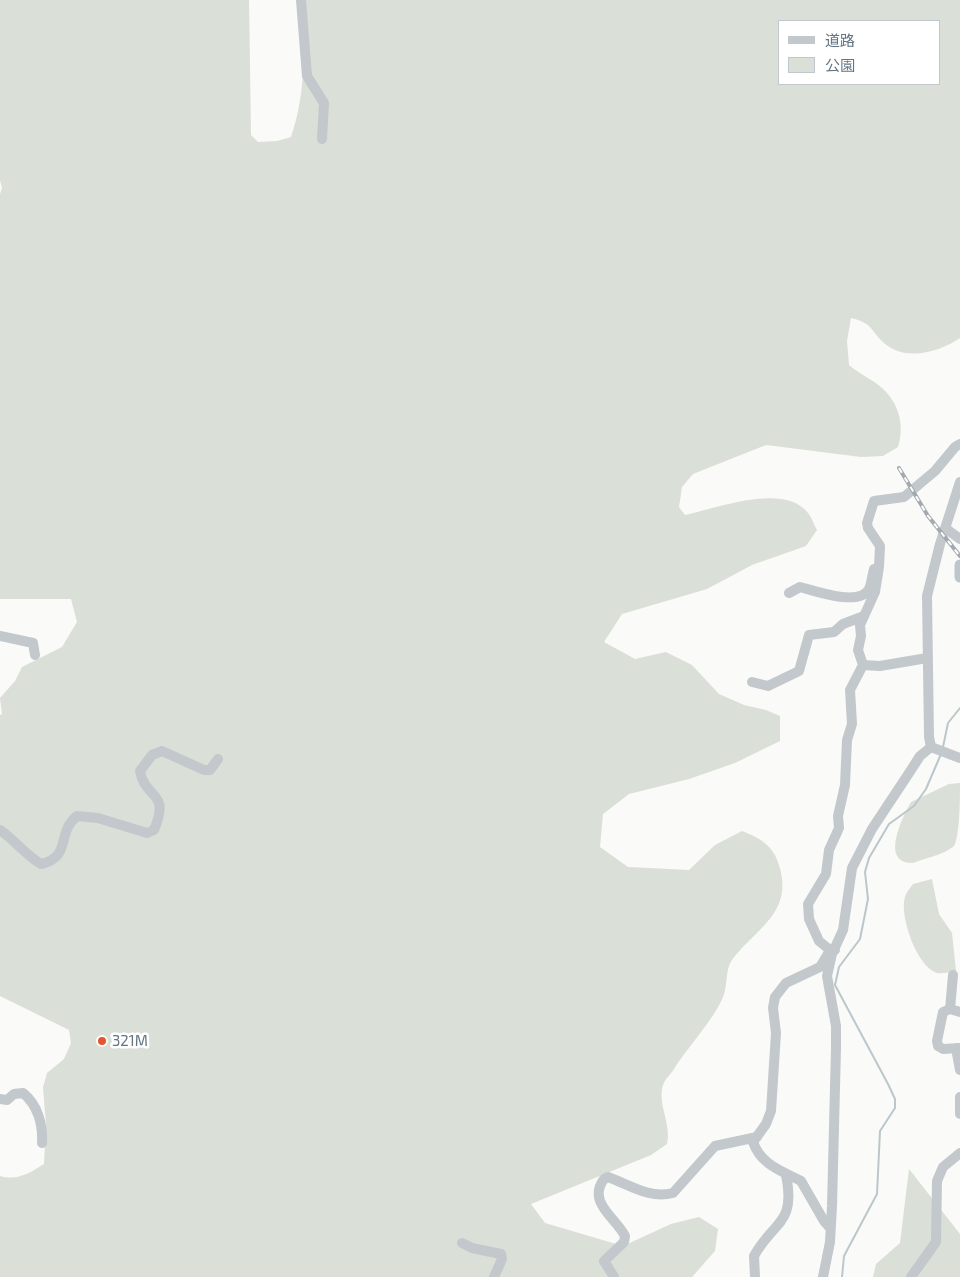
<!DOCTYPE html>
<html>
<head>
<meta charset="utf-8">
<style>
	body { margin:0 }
	#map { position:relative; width:960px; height:1277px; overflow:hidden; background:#fafaf8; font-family:"Exo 2","Noto Sans JP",sans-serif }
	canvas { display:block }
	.legend { position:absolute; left:778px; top:20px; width:162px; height:65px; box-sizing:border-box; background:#fff; border:1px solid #c1c8cd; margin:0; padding:6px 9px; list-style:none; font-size:15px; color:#657683 }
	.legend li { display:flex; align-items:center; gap:10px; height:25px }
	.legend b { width:25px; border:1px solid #c1c8cd }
</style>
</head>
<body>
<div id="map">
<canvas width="960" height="1277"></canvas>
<ul class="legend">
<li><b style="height:6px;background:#c3c8cc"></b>道路</li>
<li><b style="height:14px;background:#dadfd7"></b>公園</li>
</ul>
</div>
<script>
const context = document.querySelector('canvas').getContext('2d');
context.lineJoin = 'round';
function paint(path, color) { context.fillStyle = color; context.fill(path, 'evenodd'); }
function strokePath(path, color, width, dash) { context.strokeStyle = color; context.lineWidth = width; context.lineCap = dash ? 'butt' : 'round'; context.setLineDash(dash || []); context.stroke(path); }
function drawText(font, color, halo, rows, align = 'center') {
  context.font = font + ' "Exo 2",sans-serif'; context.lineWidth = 5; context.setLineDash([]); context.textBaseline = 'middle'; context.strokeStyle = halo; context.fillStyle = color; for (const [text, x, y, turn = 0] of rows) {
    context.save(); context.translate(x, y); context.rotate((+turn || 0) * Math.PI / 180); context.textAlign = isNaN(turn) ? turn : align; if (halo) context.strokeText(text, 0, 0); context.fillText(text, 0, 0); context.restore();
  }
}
const green = new Path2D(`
	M0,0H249L251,135L258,142L277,141L291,137C306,94 305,45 303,0H960V338C940,352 905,362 884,343C869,329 874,324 851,318L847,341L849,365C859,374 872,379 881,387C899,403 905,425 898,447L883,456L861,457L766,445L693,474L682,487L679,507L685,515C716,508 785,482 808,513C812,518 814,525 817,530L806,546L752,565L707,589L622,614L604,642L635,659L666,652L692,665L719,694L744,705L766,710L780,716V741L735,763L689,779L629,794L603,814L600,847L628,867L689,870L715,845L742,831C760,838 773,845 779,865C794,913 756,928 732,960C725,969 728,986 723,997C714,1019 688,1047 674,1069C671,1074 665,1079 663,1085C657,1104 672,1125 667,1144L651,1155L531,1204L545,1223L623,1246L671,1224L699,1217L718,1229L715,1251L692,1277H0V1176C17,1181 30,1173 44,1164L46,1125L43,1087L47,1073L64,1059L71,1043L69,1030L0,996V715L2,714L0,698L15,681L22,667L62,647L77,622L71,599H0V194L2,188L0,180ZM779,21H939V84H779Z
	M960,783C960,797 960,835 954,846C944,855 925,858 913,863C879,864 903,816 911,802L949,784Z
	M932,879L939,914L952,933L956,971C951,972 942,974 937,973C917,967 899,916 905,897C906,893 910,888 913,884Z
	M909,1169L960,1234V1277H873L876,1264L900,1243Z`);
const stream = new Path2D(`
	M943,747L948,723L960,708
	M842,1277L844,1256L877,1194L880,1131L895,1108V1099L888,1084L835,985L839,967L860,939L868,899L865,872L869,858L889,824L914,806L926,789L941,754`);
const river = new Path2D(`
	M960,565V577`);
const minor = new Path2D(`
	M301,0L307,76L324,103L322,139
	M945,528L960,539
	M789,593L800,587C815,591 860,607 869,589C872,583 872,575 874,569
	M0,636L33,643L35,655
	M863,665L858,650L861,636L860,625L875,592L879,567L880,546L868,528L867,523L874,501L904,497L935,471L955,447L960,444
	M752,682L768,686L799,671L809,635L834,632L843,624L864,616
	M931,747L929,737L927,596L940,544L960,482
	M931,747L960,758
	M0,830C15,840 25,855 41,864C72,857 56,833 77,816L98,818L147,833L154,830C171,790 145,800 140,771L152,755L162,751L204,770H210L218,759
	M835,950H830L819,941L809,919L808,904L826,874L829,850L839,828L838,816L845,785L847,740L852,724L850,690L863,665L880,666L927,658
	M829,952L820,967L786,983L775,997L773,1008L776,1033L771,1111L766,1124L753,1142C761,1165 782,1171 801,1181L824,1221L830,1228
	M950,1009L953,975
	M960,1012L950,1009L943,1012L937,1041L938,1046L943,1049L960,1048
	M956,1048L960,1070
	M960,1097V1114
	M0,1099L7,1100L14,1094L23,1093C38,1105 43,1125 42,1143
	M462,1243L472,1248L501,1254L502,1259L494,1277
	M614,1277L604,1261L624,1242L625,1236C615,1217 587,1202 604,1179L608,1177C630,1185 649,1199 673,1193L715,1146L757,1137
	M755,1277L754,1256C774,1220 796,1225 786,1175
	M823,1277L830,1242L832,1206L836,1048V1026L827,976L832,954L843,930L852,868L872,829L911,770L920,756L931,747
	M911,1277L936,1242L937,1181L943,1167L960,1153`);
const rail = new Path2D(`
	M899,468L928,516L960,556`);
const markers = [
	[102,1041,5,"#e4572e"]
];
const poiNames = [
	["321M",112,1041]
];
paint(green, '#dadfd7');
strokePath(stream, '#bbc7cb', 2);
strokePath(river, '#bbc7cb', 11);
strokePath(minor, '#c3c8cc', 10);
strokePath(rail, '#a2aab0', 4);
strokePath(rail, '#fff', 2, [5.5]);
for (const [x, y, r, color] of markers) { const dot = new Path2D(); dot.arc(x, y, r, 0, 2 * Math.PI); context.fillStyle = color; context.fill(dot); strokePath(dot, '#fff', 2); }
drawText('15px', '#657683', '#fff', poiNames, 'left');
</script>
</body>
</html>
